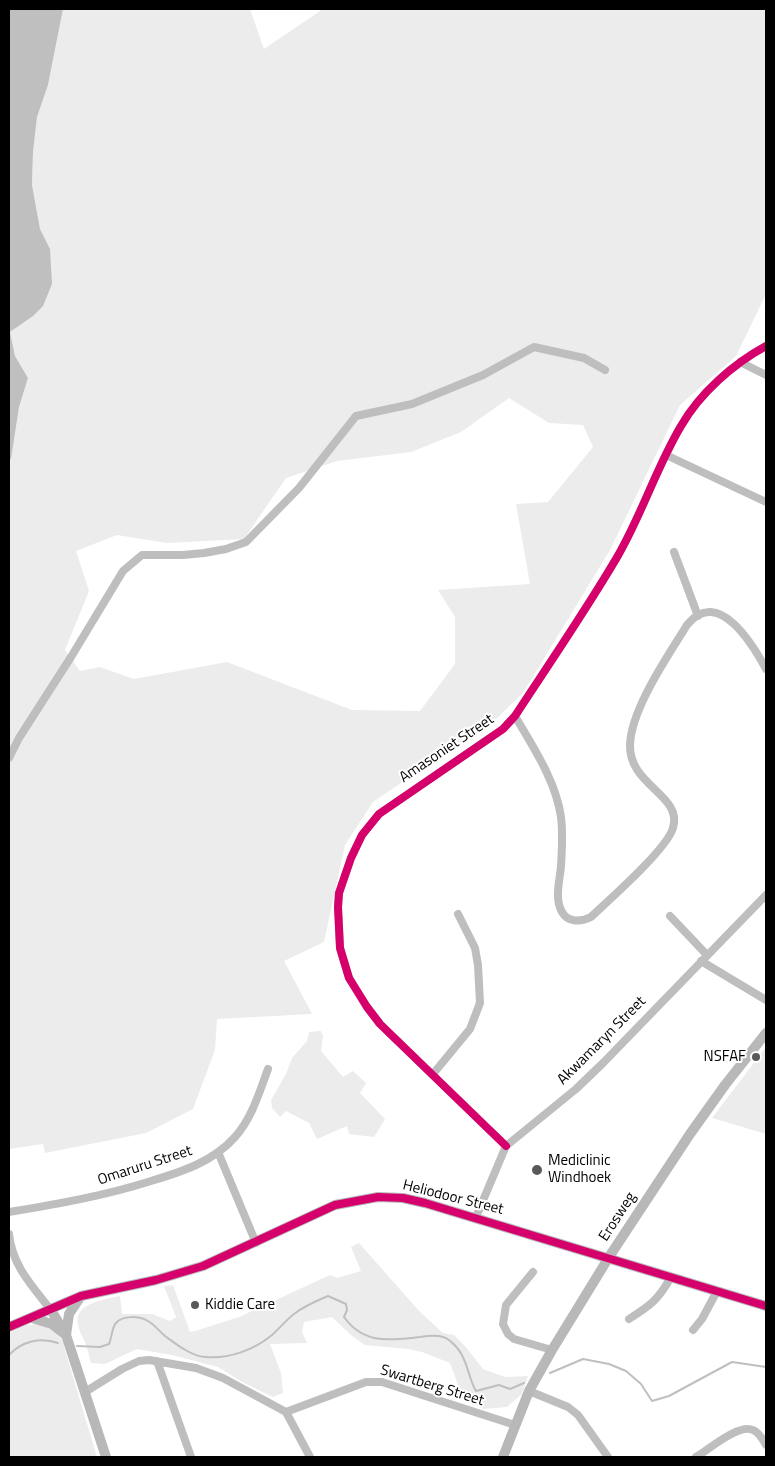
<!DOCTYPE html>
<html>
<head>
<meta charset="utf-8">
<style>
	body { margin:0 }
	#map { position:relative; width:775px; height:1466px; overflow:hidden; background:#fff; font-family:"Titillium Web",sans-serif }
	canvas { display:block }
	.frame { position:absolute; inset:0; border:10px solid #000; pointer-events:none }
</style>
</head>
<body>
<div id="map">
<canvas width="775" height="1466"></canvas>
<div class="frame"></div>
</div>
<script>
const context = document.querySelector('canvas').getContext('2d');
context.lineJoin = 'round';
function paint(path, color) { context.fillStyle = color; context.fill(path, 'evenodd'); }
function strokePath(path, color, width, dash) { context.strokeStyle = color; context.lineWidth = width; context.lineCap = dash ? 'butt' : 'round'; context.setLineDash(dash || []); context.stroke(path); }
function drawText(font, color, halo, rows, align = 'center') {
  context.font = font + ' "Titillium Web",sans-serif'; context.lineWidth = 4; context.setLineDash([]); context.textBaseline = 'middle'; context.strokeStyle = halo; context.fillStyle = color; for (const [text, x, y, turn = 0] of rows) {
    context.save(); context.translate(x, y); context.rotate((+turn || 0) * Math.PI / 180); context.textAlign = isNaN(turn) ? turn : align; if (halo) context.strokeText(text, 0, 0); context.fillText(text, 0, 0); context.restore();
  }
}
const green = new Path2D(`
	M63,9H250L264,49L323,9H766V294L736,356L680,405L610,550L523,693L496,719L373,802L345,845L324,942L284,961L312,1014L217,1019L215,1050L193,1109L146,1133L45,1153L43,1144L9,1149V460L11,459L19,407L28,378L15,356L10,332L33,316L50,249L40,229L32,185L33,152L37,117L48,85ZM509,398L549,423L583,425L593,447L548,502L516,504L530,584L438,590L455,617V664L420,711L352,710L227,662L134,679L100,667L80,671L65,650L89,591L76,551L117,535L167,543L244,539L286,478L337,461L411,452L461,432Z
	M321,1031L323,1036L321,1051L343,1077L353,1071L366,1083L360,1093L385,1119L374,1137L349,1134L347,1126L317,1139L309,1123L286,1111L280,1117L272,1108L271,1100L286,1074L292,1058L307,1041L309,1032Z
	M766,1047V1134L712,1118Z
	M359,1243L420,1312L443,1333L454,1335L465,1346L483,1369L505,1377L528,1376L522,1394L507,1407L483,1409L462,1396L450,1363L422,1352L408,1349L365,1345L352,1336L332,1317L304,1322L302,1332L307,1343L270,1344L281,1373L283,1393L273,1397L242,1382L218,1367L172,1355L137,1349L105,1364L91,1363C89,1355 87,1347 84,1340C76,1324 72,1311 93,1303C102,1299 111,1298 120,1296L122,1314H152L170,1321L176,1317L164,1286L173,1285L190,1332L195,1331L239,1317L330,1275L337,1278L361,1271L351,1247Z
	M41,1324L52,1329L62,1340L97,1457H9V1333L27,1325Z`);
const water = new Path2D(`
	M9,9H63L48,85L37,117L33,152L32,185L40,229L50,249L52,284L43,306L33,316L10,332L15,356L28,378L19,407L11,459L9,460Z`);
const stream = new Path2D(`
	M77,1346L100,1347L109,1344C112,1337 112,1327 116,1323C123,1315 139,1316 148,1321C155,1325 159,1331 165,1336C176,1344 191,1356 205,1357C229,1359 254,1350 272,1335C280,1328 286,1320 294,1314C304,1306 316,1301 328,1296L346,1304L347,1310L344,1317C364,1345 390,1340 420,1337C427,1336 437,1335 443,1337C448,1338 455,1345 458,1349C468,1361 468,1378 476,1391L499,1385L510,1389L524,1383
	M9,1355C22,1341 40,1337 58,1343
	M550,1373L583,1359L609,1364L626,1371L641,1384L652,1401L669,1396L732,1362L766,1367`);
const street = new Path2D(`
	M740,362L766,375
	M666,455L766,502
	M674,552L698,616
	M515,716C533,747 556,781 561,817C563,833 562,850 561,866C560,880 554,898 562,912C568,923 581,922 591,917C610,899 667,849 673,828C683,795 629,786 630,745C631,709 668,656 687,625C718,586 753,645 766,669
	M9,758L19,738L71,657L123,571L142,555H183L204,553L226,549L246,542L299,488L356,416L412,404L483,375L534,347L584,358L605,370
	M670,916L707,955
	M701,961L766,1000
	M433,1074L470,1029L480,1003L478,965L475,948L458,914
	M506,1146L380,1024L367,1007L349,978L340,948L338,907L339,893L351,858L362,835L379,814L503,729L515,716C549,664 584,613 616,559C641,517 656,468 681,426C700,393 733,364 766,346
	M218,1152L256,1243
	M9,1212C57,1204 104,1196 151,1181C181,1172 213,1162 235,1137C252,1118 259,1093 268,1069
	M476,1217L506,1146L576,1089L603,1063L766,895
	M9,1234C12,1265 32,1286 51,1310
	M533,1272L506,1305L503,1324L508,1334L514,1339L552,1350
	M629,1319C651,1305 658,1300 671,1277
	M693,1330L702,1319L717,1291
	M157,1361L191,1457
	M529,1391L568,1407L578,1415L608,1457
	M85,1392L122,1369L139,1361L149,1360L196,1368L223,1378L286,1412L310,1457
	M286,1412L366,1382H382L515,1425
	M696,1457C708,1450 739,1423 753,1430C759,1432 763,1440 766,1445`);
const secondary = new Path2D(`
	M51,1310L66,1335L106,1457
	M32,1318L52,1324L66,1335L69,1314L79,1299
	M9,1327L81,1296L156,1280L203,1266L335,1205L378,1197L403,1198L425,1203L766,1306
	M503,1457L529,1391L552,1350L609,1257L690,1134L725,1085L766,1033`);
const cycleway = new Path2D(`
	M506,1146L380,1024L367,1007L349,978L340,948L338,907L339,893L351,858L362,835L379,814L503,729L515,716C549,664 584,613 616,559C641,517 656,468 681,426C700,393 733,364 766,346
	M9,1327L81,1296L156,1280L203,1266L335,1205L378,1197L403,1198L425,1203L766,1306`);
const markers = [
	[756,1057,5,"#595959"],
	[537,1170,6,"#595959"],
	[195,1305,5,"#595959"]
];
const streetNames = [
	["Amasoniet Street",447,749,-34],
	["Akwamaryn Street",602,1041,-45],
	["Omaruru Street",145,1166,-18],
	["Heliodoor Street",453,1198,14],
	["Erosweg",618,1217,-57],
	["Swartberg Street",432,1386,17]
];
const poiNames = [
	["NSFAF",746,1057,"right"],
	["Mediclinic",548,1161],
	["Windhoek",548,1178],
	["Kiddie Care",205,1305]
];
paint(green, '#ececec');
paint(water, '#bfbfbf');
strokePath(stream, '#bfbfbf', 2);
strokePath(street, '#bebebe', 8);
strokePath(secondary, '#b8b8b8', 10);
strokePath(cycleway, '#d6006c', 8);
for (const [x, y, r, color] of markers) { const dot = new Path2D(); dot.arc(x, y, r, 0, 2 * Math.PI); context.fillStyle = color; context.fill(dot); strokePath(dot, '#fff', 2); }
drawText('15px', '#000', '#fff', streetNames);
drawText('15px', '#000', '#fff', poiNames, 'left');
</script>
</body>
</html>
